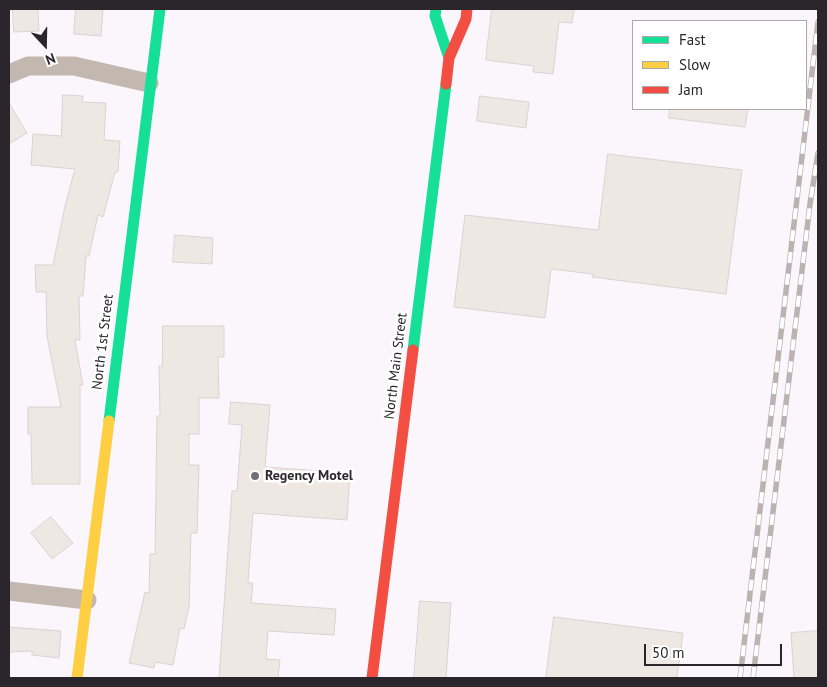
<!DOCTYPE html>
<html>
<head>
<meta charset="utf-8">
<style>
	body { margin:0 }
	#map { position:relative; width:827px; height:687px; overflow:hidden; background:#fbf6fc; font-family:"PT Sans",sans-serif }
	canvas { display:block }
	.frame { position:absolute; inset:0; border:10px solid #2b262c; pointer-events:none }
	.legend { position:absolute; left:632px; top:20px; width:175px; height:90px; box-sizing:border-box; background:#fff; border:1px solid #aaa8ab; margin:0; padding:6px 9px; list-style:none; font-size:15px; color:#2b262c }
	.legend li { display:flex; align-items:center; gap:10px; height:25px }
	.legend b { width:25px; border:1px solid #aaa8ab }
	.north { position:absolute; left:20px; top:20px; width:50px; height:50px; -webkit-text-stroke:4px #fff; paint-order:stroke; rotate:159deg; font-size:14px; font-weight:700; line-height:20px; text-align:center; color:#2b262c }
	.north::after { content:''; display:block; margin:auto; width:18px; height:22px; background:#2b262c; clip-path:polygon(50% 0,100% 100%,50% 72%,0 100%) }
	.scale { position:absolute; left:644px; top:644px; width:138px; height:22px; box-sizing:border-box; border:2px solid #2b262c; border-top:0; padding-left:6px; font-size:15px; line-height:18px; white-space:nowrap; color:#2b262c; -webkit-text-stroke:4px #fff; paint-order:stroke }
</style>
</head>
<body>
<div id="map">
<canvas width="827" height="687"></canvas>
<div class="frame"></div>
<ul class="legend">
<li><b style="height:6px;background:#16e098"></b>Fast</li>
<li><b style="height:6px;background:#ffcf43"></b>Slow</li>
<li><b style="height:6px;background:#f24e42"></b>Jam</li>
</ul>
<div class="north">N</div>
<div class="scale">50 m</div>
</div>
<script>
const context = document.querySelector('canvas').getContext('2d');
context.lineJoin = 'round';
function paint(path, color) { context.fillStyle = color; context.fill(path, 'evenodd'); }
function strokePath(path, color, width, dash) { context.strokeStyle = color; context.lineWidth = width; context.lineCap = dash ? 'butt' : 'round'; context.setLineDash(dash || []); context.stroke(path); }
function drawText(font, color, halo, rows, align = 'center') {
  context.font = font + ' "PT Sans",sans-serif'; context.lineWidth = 5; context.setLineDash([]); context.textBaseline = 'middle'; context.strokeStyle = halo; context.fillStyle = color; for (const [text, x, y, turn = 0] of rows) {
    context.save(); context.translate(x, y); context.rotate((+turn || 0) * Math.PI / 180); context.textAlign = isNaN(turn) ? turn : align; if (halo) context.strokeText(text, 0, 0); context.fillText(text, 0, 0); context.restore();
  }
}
const building = new Path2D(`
	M13,9H38L39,31L14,32Z
	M76,9H103L101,36L74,34Z
	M492,9H574L572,23L559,22L553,74L533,72L534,66L486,60Z
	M63,95L83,96L82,102L106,103L104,140L120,141L118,172H115L103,217L98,215L89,256H86L83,296H79L80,340H75L83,385H80V484H32L31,434H28V407H61L47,336L46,292H36L35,265H53L65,206L75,169L31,165L33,134L61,136Z
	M480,96L529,102L526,128L477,121Z
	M9,103L27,133L9,144Z
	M670,109H748L745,127L669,118Z
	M608,154L742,170L726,294L592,277L593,274L551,269L545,318L454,307L465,215L598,230Z
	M175,235L213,238L212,264L173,262Z
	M163,326H224V357H218L219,398H199V434H189V465H199L197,533H191L189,607L184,629L180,628L173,665L155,662L154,668L129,663L145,592L149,593L150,554H155L157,416H160L159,366H162Z
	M231,402L270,405L265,467L350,473L347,520L253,513L248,583H253L251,603L336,609L334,635L268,631L266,659L280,660L278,678H219L232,491H237L242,425L229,424Z
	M51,517L73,543L52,559L31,533Z
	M420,601L451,603L446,678H414Z
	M554,617L683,633L677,678H546Z
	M9,627L61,631L59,658L32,655V651L9,652Z
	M818,631V678H794L791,633Z`);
const street = new Path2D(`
	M9,74L28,66H74L149,83
	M9,591L87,600`);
const fast = new Path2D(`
	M436,9L435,16L449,58
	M413,350L446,84
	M109,421L160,9`);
const slow = new Path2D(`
	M77,678L109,421`);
const jam = new Path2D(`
	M446,84L449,58L466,19L467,9
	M372,678L413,350`);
const rail = new Path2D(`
	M740,678L818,22
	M753,678L810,204L818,153`);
const markers = [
	[255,476,5,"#746f75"]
];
const streetNames = [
	["North 1st Street",103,342,-83],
	["North Main Street",396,366,-83]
];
const poiNames = [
	["Regency Motel",265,476]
];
paint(building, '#efe7e1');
strokePath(building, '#d8d3d3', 1);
strokePath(street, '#c2b8b0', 19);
strokePath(fast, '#16e098', 11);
strokePath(slow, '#ffcf43', 11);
strokePath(jam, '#f24e42', 11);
strokePath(rail, '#bab3b1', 5.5);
strokePath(rail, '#fff', 4, [11]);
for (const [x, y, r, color] of markers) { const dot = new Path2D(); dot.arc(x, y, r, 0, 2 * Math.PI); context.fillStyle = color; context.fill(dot); strokePath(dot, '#fff', 2); }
drawText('14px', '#2b262c', '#fff', streetNames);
drawText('bold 14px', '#2b262c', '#fff', poiNames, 'left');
</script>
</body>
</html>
